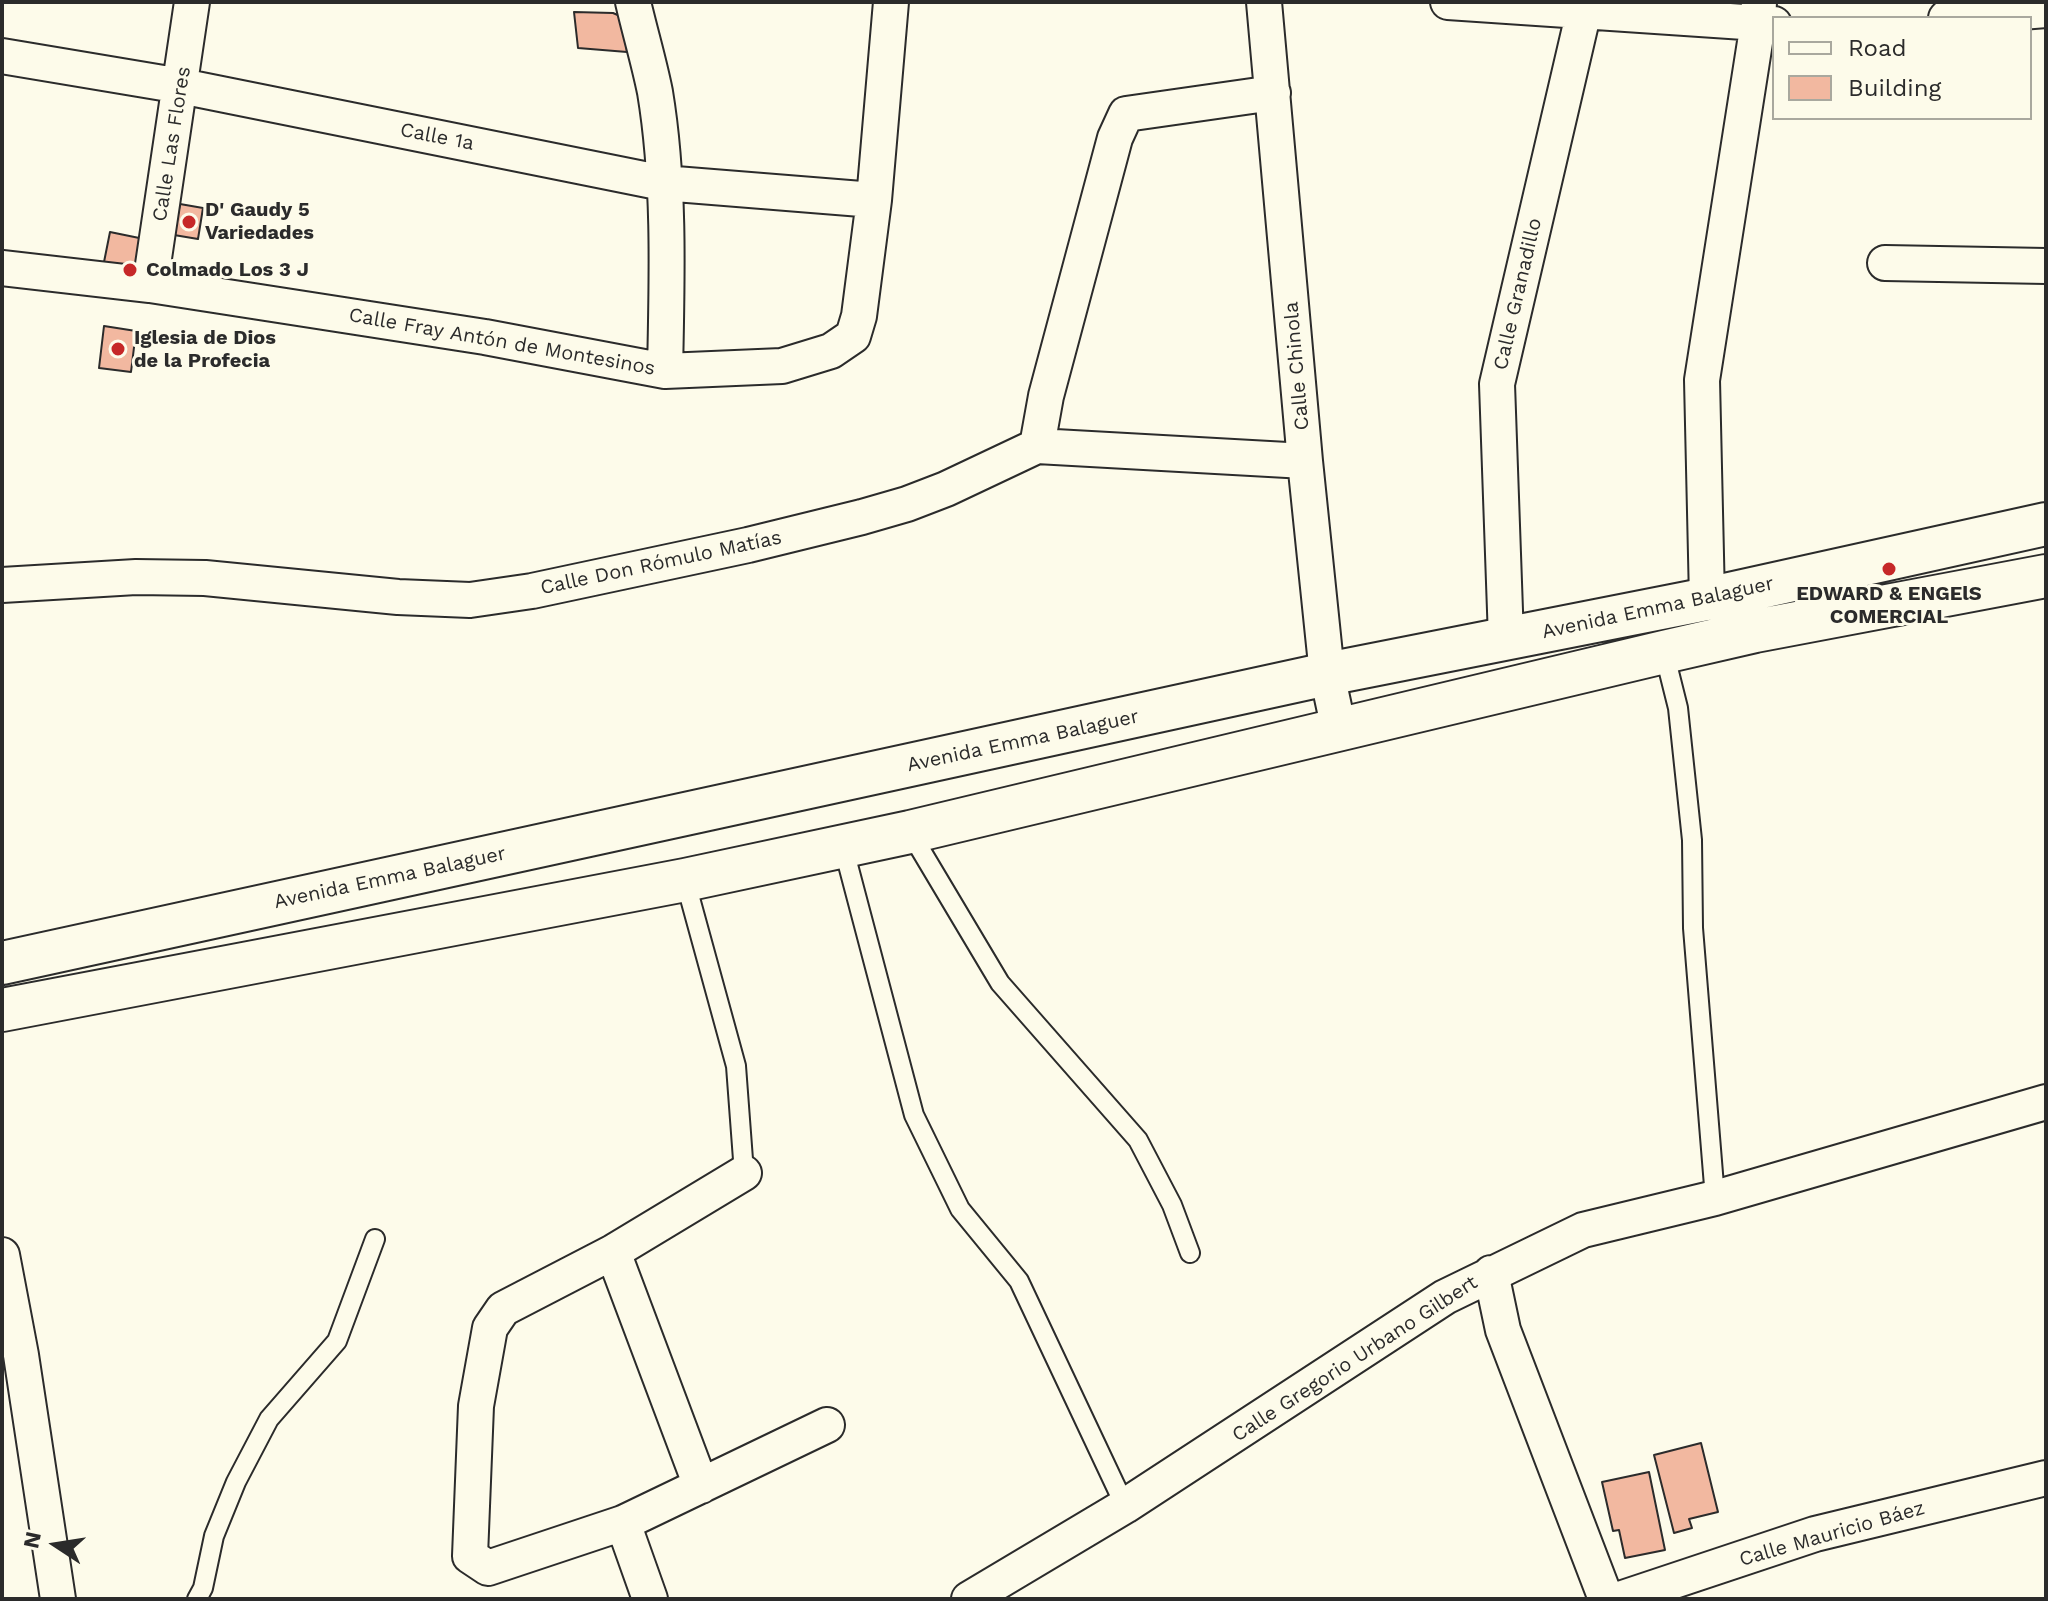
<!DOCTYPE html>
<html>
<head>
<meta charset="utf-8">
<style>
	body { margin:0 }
	#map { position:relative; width:2048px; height:1601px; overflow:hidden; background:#fdfbea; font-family:"Work Sans",sans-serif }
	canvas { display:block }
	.frame { position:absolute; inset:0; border:4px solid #2b2b2b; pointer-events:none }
	.legend { position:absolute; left:1772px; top:16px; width:260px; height:104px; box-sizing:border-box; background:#fdfbea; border:2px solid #a9a89e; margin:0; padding:10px 14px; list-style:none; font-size:24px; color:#2b2b2b }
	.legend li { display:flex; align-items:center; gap:16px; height:40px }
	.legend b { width:40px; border:2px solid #a9a89e }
	.north { position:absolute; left:16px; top:1505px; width:80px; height:80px; -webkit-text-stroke:6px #fdfbea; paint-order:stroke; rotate:282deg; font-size:22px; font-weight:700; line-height:32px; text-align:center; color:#2b2b2b }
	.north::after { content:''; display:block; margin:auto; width:28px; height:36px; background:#2b2b2b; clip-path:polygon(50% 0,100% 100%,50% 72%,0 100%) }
</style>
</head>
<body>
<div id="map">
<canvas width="2048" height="1601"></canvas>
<div class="frame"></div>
<ul class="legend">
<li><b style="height:10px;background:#fdfbea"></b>Road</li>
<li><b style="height:22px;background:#f2b8a0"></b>Building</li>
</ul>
<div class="north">N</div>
</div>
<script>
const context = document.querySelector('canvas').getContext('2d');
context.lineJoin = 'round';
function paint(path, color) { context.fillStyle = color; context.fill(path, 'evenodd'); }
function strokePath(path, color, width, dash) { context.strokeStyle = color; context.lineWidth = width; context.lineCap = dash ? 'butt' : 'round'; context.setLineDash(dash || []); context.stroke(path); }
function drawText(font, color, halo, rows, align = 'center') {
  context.font = font + ' "Work Sans",sans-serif'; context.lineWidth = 6; context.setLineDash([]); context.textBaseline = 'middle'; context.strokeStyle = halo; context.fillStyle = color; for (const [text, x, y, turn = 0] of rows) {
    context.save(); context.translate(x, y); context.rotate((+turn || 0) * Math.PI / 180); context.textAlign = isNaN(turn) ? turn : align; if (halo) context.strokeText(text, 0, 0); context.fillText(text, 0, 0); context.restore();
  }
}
const building = new Path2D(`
	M574,12L613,13L620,16L624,21L627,52L578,48Z
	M180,204L203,208L198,239L174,235Z
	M110,232L149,240L136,279L102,272Z
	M104,326L136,331L131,372L99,368Z
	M1701,1443L1718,1512L1689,1519L1692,1528L1674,1533L1654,1455Z
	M1649,1472L1665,1550L1625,1558L1619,1530L1613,1531L1602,1482Z`);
const service = new Path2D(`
	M1664,652L1678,708L1692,840L1693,928L1715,1198
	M910,832L1000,983L1138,1140L1172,1205L1190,1253
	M843,846L914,1115L960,1209L1019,1281L1125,1506
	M685,880L736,1066L744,1173
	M197,1599L203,1588L214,1536L236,1482L269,1419L337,1341L375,1239`);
const minor = new Path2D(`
	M633,2C640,32 649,62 655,92C670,182 667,280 665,371
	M1264,2L1305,461L1327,674L1339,730
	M1448,2L1774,24
	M1946,18L2046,10
	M2,56L181,86L663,183L874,200
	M1885,263L2046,266
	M2,268L150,285L485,337L665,371L782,366L831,351L853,336L859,316L874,200L891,2
	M150,285L192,2
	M1037,446L1046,396L1115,138L1126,114L1273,93
	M2,585L136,577L205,578L398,597L470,600L532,591L748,545L862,517L907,504L946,489L1037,446L1305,461
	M1707,599L1702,380L1758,23L1759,2
	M1506,639L1497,384L1586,2
	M744,1173L613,1252L503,1309L490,1328L476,1406L470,1556L488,1568L623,1523L827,1425
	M613,1252L701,1486
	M2,1255L21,1355L58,1599
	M1491,1273L1503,1330L1606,1599
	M623,1523L650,1599
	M969,1599L1125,1506L1445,1297L1583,1230L1715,1198L2046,1102
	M1620,1599L1815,1534L2046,1478`);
const tertiary = new Path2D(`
	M2,963L1327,674L1707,599L2046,524
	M2,1010L685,880L910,832L1664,652L1755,631L2046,576`);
const markers = [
	[189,222,8,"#c62828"],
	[130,270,8,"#c62828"],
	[118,349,8,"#c62828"],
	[1889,569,8,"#c62828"]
];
const streetNames = [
	["Calle 1a",437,137,11],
	["Calle Las Flores",172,144,-81],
	["Calle Granadillo",1518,294,-77],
	["Calle Fray Antón de Montesinos",502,342,10],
	["Calle Chinola",1297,366,-95],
	["Calle Don Rómulo Matías",661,563,-12],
	["Avenida Emma Balaguer",1658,608,-12],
	["Avenida Emma Balaguer",1023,741,-12],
	["Avenida Emma Balaguer",390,878,-12],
	["Calle Gregorio Urbano Gilbert",1355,1359,-33],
	["Calle Mauricio Báez",1832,1534,-16]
];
const poiNames = [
	["D' Gaudy 5",205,210],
	["Variedades",205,233],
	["Colmado Los 3 J",146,270],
	["Iglesia de Dios",134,338],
	["de la Profecia",134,361],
	["EDWARD & ENGElS",1889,594,"center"],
	["COMERCIAL",1889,617,"center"]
];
paint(building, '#f2b8a0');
strokePath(building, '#2b2b2b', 2);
strokePath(service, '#2b2b2b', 22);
strokePath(minor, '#2b2b2b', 38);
strokePath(tertiary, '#2b2b2b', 46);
strokePath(service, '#fdfbea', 18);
strokePath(minor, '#fdfbea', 34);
strokePath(tertiary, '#fdfbea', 42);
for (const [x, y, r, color] of markers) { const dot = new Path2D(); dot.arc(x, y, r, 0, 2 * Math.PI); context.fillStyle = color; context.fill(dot); strokePath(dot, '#fdfbea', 3); }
drawText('20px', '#2b2b2b', '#fdfbea', streetNames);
drawText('bold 20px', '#2b2b2b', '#fdfbea', poiNames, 'left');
</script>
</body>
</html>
